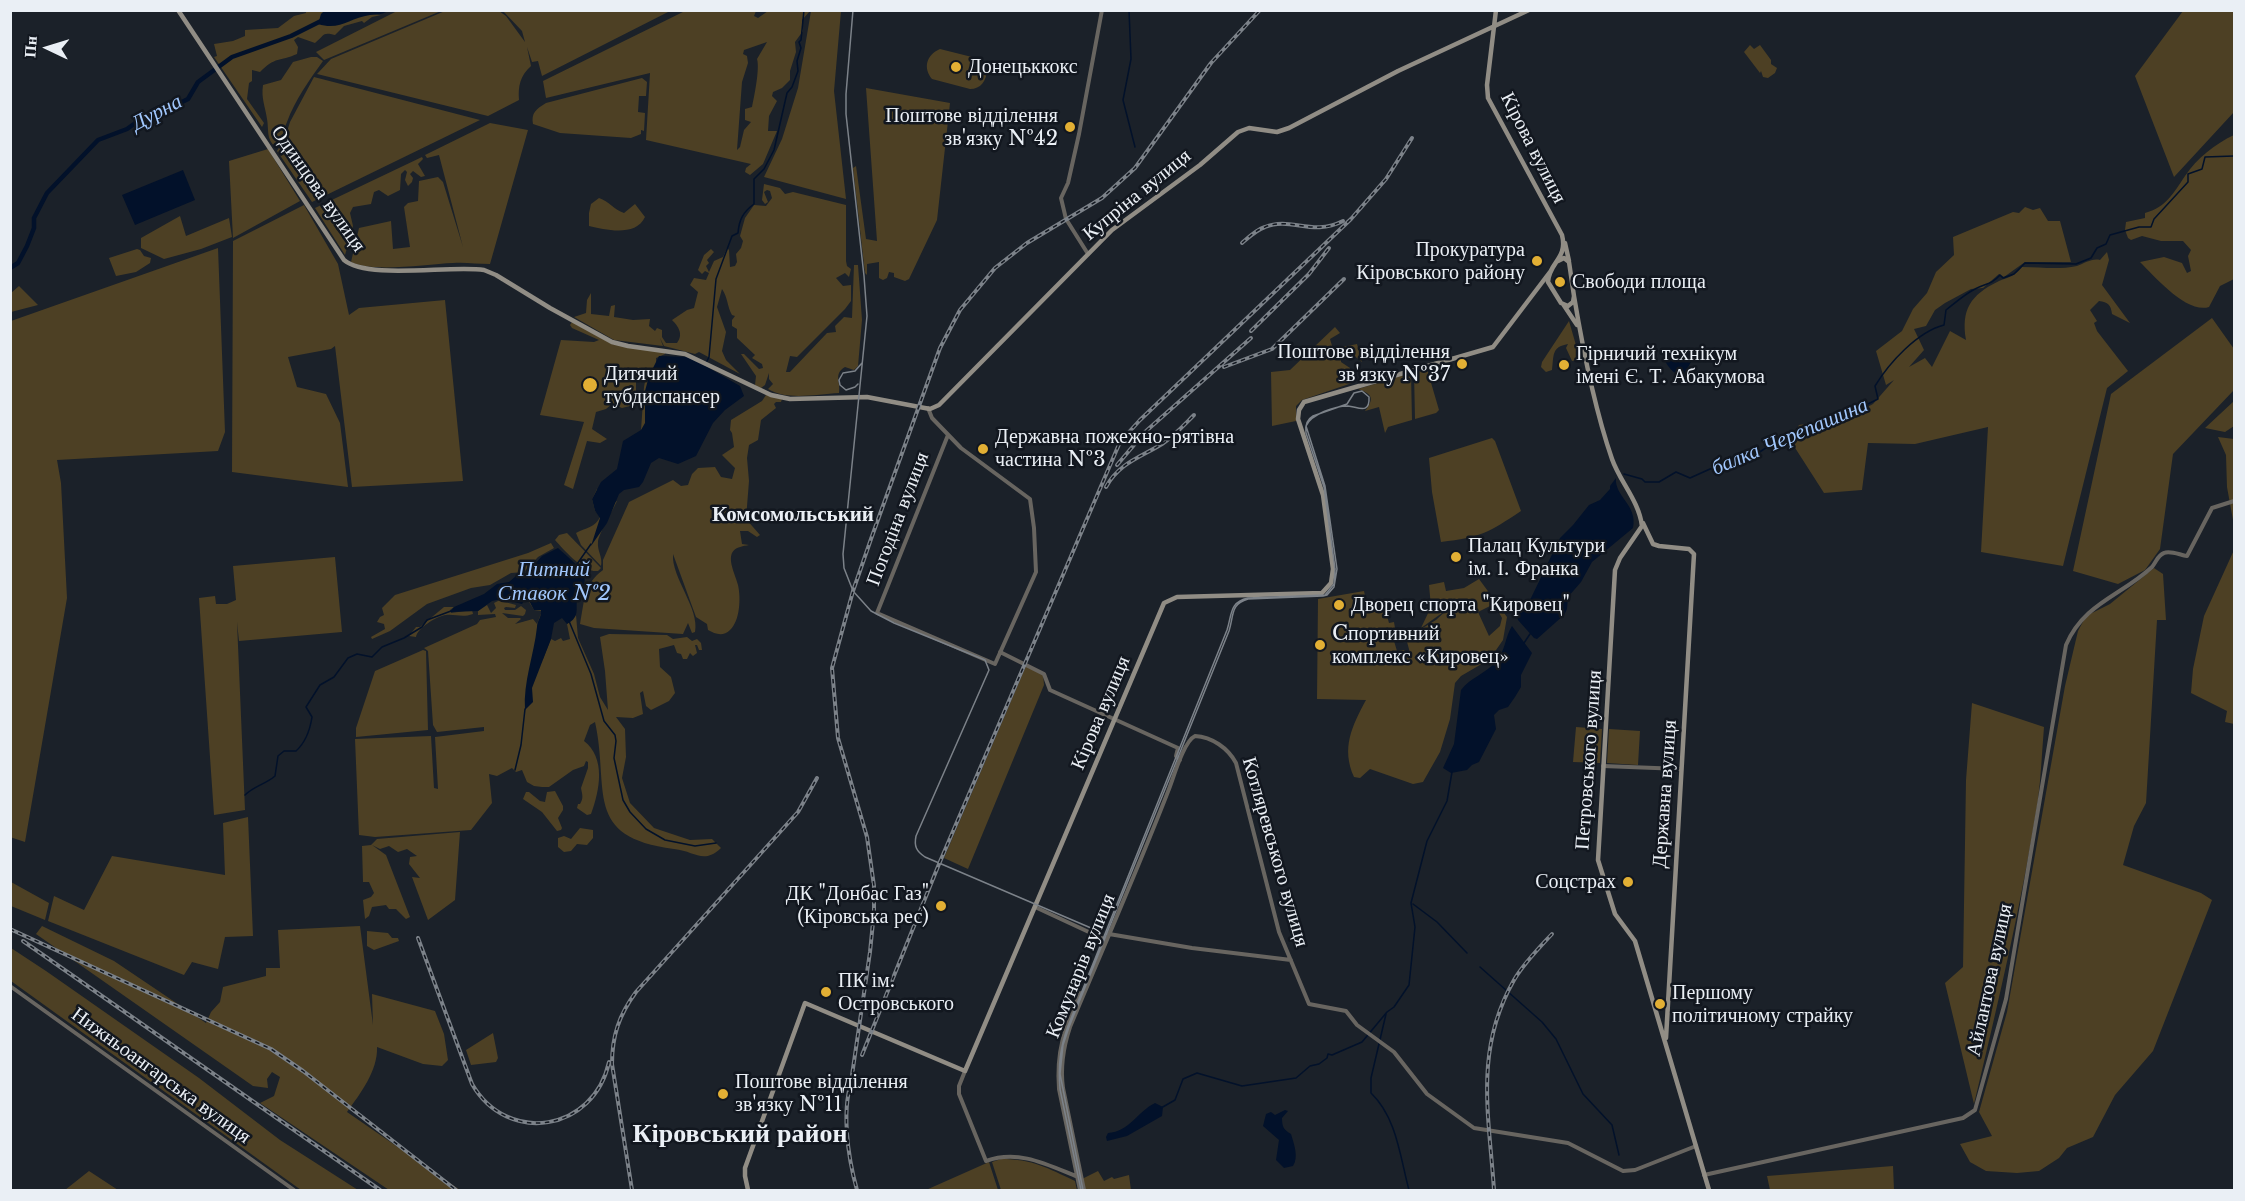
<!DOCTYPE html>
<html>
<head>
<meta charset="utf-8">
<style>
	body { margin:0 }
	#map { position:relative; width:2245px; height:1201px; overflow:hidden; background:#1b2129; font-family:"Libre Baskerville",serif }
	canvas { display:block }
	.frame { position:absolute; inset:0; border:12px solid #eaeff5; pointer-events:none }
	.north { position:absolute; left:18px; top:18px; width:60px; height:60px; -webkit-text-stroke:4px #12171f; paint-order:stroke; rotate:274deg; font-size:16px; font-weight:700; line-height:24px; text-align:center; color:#eaeff5 }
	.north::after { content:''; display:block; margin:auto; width:21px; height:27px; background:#eaeff5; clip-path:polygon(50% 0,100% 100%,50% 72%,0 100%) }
</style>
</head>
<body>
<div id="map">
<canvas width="2245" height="1201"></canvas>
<div class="frame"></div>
<div class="north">Пн</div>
</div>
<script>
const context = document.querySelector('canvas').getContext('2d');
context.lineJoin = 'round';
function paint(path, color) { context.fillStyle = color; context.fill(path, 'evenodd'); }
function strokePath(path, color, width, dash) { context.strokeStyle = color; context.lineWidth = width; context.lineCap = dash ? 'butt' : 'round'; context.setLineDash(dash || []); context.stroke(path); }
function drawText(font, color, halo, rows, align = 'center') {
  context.font = font + ' "Libre Baskerville",serif'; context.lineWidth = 5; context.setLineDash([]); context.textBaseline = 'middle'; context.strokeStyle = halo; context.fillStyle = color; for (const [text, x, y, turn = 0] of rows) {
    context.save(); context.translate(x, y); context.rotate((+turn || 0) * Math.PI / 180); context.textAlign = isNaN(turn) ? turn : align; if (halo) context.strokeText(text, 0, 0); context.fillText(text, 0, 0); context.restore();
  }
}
const green = new Path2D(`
	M335,10L381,15L372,17L364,23L362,21L344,26L335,35C322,32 325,35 315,43L298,37L294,40L298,47L297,54C279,62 276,56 260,72L252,70V81L249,83L247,99L264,123L262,127L214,57L217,56L214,44L233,41L245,36V30L278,28L294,16L306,13V11Z
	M399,10L441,11L324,60L316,52Z
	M687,10L756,11L754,16L758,18L768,11H810L802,20L803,31L795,42L796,52L790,71V80L782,88L773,92L772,96L777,101L769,116L768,131H777L763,164L750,175L745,172L746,168L751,164L646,140L650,73L546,98L543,81ZM767,42L757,59C760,69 754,97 752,107L745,109V120L751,122L744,130L740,147L737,150L742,82L748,63L747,56L743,54L744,50Z
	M445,11H499L506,16L525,42L522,31L503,11H670L542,76L538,61L532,62L527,47L531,66C520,76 518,86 519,100L488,116L317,74L331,59Z
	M811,11H841L834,91L846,199L764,177L782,139L798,88Z
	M2183,11H2234V112L2174,177L2135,76Z
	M1750,45L1754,49L1760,45L1771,60V64L1777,68L1775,73L1768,78L1763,77L1761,71L1760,73L1744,52Z
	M940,49L980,59L987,71C986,81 981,89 970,89L932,79C923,68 926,55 940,49Z
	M311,57H317L323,61C310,79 295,100 287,122C283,131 283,140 276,147C266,140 269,130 267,119C265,106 261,98 263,85L281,80L293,62Z
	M314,77L480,120L312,202L277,151L285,138L290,122Z
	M642,78L647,82L646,96H639L638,112L645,113L644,131L641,130V134L631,138L560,133L533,124C531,113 536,109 546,103Z
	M866,88L950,103L937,220L909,279L905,281L894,277V273L889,272L887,278L883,280L879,278V262L867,264V275L865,273L853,168L856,166L866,239L877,241Z
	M490,123L528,130L490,264C477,264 465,262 453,263C427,264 373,273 351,262L359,228L391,221L393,249L410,247L404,207L408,203L418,201L419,181L438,177L443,182L463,247L439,155L427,158L425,155Z
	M2234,135V279L2220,286L2209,307C2187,314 2155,277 2140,262L2164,257L2182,263L2187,273L2191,271L2188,256L2191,250L2183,241H2161L2142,236L2131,240L2128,238L2125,230L2126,222L2145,218V213C2166,207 2173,194 2185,176C2197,158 2215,144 2234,135Z
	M268,149L300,201L233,238L229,161Z
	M422,157L423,159L418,164L425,176L421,177L413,171L410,174L413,178L412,182L408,186L405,180L407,172L405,170L401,174L400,190L388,196L379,190L374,192L371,204L353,207L350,213L353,226L345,255L315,208Z
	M764,184L780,188L785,194L793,192L846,205V261L847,266L851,269L849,277L845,273L836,278L843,286L851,285V301L845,309L797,357L790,356L786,372H790L827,333L836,332L835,326L844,317L852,318L854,265H858L862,320L858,366L854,370L845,367C833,374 841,382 839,393C817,394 787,401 768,389L773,384L769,379V373L765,385L761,388L755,385L756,376L741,354H744L759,369L763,368L762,364L752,358L755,355L737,338V329L732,326V320L735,316L732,315C727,306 728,298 722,289L717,307L726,332L722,351L726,360L740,374L699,352L695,354L664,346L660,338L663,346L614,340L574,317L586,313L587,300L591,293V314L609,316L611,306L615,305L614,317L633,320L650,319L649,326L655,331L657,328L662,330V337L666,343H677C684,334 678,326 672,320L687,310L694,308L698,292L690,285L694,278L706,280L709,273L705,271L702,274L698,270L704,255L711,249L714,252L707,260L709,263L706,266L709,272L714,261L723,257L727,248L729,250L730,267L735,266L737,262L736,254L741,248L743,241L740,236L745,218L754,205L766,206L772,198L770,191L767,190L764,192L768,202L765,204L762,200Z
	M599,198C609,201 614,210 624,213L635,204L645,217C636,237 606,230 589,226V213L591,204Z
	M304,205L338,264L349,315L359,308L445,300L463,481L352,487L335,346L331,349L288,357L297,387L326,394L340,423L348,487L232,472L233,241Z
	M2025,207L2033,210L2040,208L2048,221H2060L2071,262H2025L2004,277L1999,274L1983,288L1971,289L1945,303L1935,310L1926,326L1914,329L1924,350L1909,367L1925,358L1932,367L1950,331L1966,340C1961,310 1970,295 1999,281C2009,277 2015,276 2022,267C2041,267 2058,270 2077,266C2085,263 2092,258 2100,260L2107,252L2109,260L2102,285L2130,323L2112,314C2111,305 2108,302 2099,301L2090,310L2097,321L2094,323L2097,331L2128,371L2107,388L2063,566L1981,552L1988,427L1915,444L1868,443L1862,490L1824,493L1790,440L1799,425L1851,416L1873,404L1894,380L1886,385L1876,351L1902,331L1913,309L1927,293L1936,272L1954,255L1953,237L2013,212L2019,213Z
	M180,216L186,236L229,218L232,237L201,249L164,259L141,248V238Z
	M218,248L225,432L218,451L57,460L61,483L67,598L25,842L10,837L11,321Z
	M137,249L140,250L144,256L151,258L150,263L136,272L116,276L109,258Z
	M19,286L38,305L11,312V293Z
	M2212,318L2234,349V390L2173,454L2160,549L2145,570L2118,584L2073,571L2111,394Z
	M1569,321L1580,359L1572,361L1566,348L1568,344C1551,347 1554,356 1552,370L1546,372L1541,367L1542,362Z
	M572,322L612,344L665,352V354L656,358L658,419L641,430L644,387L647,371L636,381V394L640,397L638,404L622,408L612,404L606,409L596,412L592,429L607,439L600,443L587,441L573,489L564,485L584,422L540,415L561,340L594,342L599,340L572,328L570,325Z
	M1335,327L1340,333L1330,339L1333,349L1357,344L1362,362L1348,351L1341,354V362L1350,368L1352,383L1302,400L1296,406V421L1272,426L1271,372L1290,370Z
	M1427,369L1439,410L1436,413L1415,419L1414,372Z
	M1411,373L1412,420L1388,427L1385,433L1379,407L1365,411C1375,398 1372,394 1358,389Z
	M766,395L782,399L781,402H776L774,404L776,408L761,420L758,440L749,445L747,458L749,481L746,519L760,535L757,537L748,531H740L742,544L749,545C743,546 735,547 732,553C728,562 736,576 738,585C741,598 740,621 730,630C723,637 715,634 708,630L707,624L696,617L673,554C671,577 700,609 695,632L692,633L688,623L683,634L594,628L580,624C585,599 583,585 603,570V560L629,502L673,480L681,486L688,485L692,474L698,468L715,467L721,477L732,479L735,468L722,455L734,447L732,433L730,430L731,420L762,401Z
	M2234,401V426L2225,432L2205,428Z
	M2218,437L2234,439V724L2225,722L2227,711L2191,693L2193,669L2204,616L2234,550L2233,520L2227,487L2226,455Z
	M1492,438L1495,441L1521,511C1488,533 1481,537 1441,542L1432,492L1429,458Z
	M597,489L615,502L617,501C613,510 598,535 598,542C597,551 603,557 601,566L581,545L576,533C585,528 596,527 600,517L595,511L592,499Z
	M567,533L601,568L598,571C584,573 564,550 555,540L559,535Z
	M551,543L554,548L538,557L524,572L511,573L490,585L471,588L427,604L390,631L372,639L371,637L385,629L384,624L377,622L380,617L384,615L382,608L395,595L528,553Z
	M335,557L342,632L239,641L237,622L245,810L214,815L199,598L215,596L216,604H227L236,600L233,566Z
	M2154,568L2163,574L2166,620H2157L2146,803L2134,826L2123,865L2201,893L2212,900L2153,1051L2115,1095L2093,1137L2067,1148L2059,1158L2039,1171L2017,1173L1986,1171L1970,1162L1960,1144L1992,1136L1979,1112L2007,1012L2065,686L2078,631L2086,616L2110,604Z
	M1479,579L1507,617L1503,640L1494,653L1485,662L1461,676L1455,683L1450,719L1440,752L1423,782L1413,784L1370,769L1360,778L1354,777C1341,748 1352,726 1366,700L1317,699L1318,599L1364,591L1367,605L1383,601L1389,623L1394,622L1397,640L1394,641L1397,651L1403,650L1410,653L1406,638L1436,620L1449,608L1421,628L1431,607L1429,585L1444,582L1446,591L1464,588ZM1494,604L1502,618L1500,626L1489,636L1478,612Z
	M526,597L545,606L543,659L551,639L555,641L561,638L563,641L570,639L567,624L576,615L578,638L594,674L600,697L608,710L605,671L600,637L609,634L667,635L673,639L687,637L692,641L697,639L701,643L702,650H699L697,645H695L697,653L693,656L690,653L687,659H683L681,654L677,653L674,645L659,649L660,667L671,677L675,693L669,701L651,710L646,706L643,691L640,693L643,714L633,718L616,717L625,729L626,757L622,778L630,803L654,828L690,840L712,839L721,848C703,865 695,851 674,849C582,837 610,790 595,722L590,725L584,741C606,758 600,790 591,814L587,815L577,808L578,804H580C584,798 582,794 581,788L588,768V762L586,761L584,766L573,770L549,787H542L534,786L527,782L522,770L516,772L512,768L497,776L489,774L492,803L471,830L375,837L359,835L355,739L431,736L434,788L438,789L435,737L484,731V727L437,732L433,725L428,651L424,648L477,624L480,620L496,617L495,614L478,615V611L487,605L491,613L496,608L494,603L502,599L505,602L516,605L515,608L506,607L504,608L505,610H515L521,606L526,610L525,614L523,616L502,613L508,618H520L521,619L515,624L533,619L537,624L542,611L534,610Z
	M444,607H454L450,610L451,613L472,610L473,614C462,618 456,614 446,615C436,616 417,629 416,637L409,636L416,627H420Z
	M423,650L426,651L428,730L356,737V728L375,671Z
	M1026,666L1043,674L1044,685L968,869L944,858Z
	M1972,703L2044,727C2042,751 2041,776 2038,800C2022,902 1998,1003 1974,1104L1945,983L1963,967L1966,780Z
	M1576,727L1602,729L1600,763L1573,762Z
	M1609,729L1640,731L1638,765L1607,763Z
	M555,791L563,806V810L558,818L562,828L561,830L557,831L542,812L523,799L526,792H529L540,801L545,802L547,792Z
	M248,817L253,936L225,937L218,969L192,962L184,975L48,921L54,896L84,910L112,856L225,875L223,823Z
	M580,828L593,830V838L587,845L577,844L571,851L564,852L558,847V838L564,836L571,839Z
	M460,832L455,900L428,920L412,877L420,878L409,864L410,857L417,856L407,849L398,852L389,846L380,849L372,845L386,855L410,917L406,919L396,909H389L386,905L372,907L369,916L365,919L363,900L371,897L374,893L369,882H363L362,846L371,845L377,839Z
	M11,882L49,903L45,920L11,906Z
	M42,926L114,961L206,1023L211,1012L220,1002L223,987L266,976V968H280L278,930L360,926L373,1025L372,994L435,1011L444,1034L448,1060L442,1066L423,1064L377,1047C378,1071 360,1094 347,1112L460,1190H389L260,1103L274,1096L280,1077L272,1072L267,1079L268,1088L253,1086L36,934Z
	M367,931L388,933L392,938H398L399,941L374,950L367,946Z
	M11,948L46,971L199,1078L280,1140L358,1190H301L11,981Z
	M493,1033L498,1058L496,1062L471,1065L466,1050Z
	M1001,1159C1033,1159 1047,1168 1075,1181L1077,1190H1001L992,1162Z
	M989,1162L998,1190H926Z
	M1893,1166L1894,1190H1770L1767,1176Z
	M89,1171L118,1190H65Z
	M1098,1171L1104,1181L1112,1177L1114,1179L1129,1175L1131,1190H1085L1082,1179Z`);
const water = new Path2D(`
	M325,10H388V11C381,15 378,14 370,15C349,18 340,31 318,24L321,14Z
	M183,170L195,200L135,225L122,195Z
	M1679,348L1683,354L1690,351L1697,358L1691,362L1683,376C1673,375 1666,364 1663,357L1666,353L1676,352Z
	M659,356L690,357L740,386L744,396L725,410L713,423L696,456L678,464L659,458L651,463L643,482L639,487L624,490L619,494L607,523L591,546L600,518L595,511L592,499L601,482L617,469L623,441L641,430L645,423V391L649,376Z
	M1616,478C1614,496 1638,505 1633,528L1592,562L1581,582L1568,597L1567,609L1564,615L1537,639L1534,638L1518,620L1517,616L1520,611L1531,598L1560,538L1573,525L1589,505L1600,500L1610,489V486Z
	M558,548C566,556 581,566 584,577C587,585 579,588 578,595C574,607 582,616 567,624L562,618L554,623L551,639L532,688L533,702L525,710C523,682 534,655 537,627C537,621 542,616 541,610H534L527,597L522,604L502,599L492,601L478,611L450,612L454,607L484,594L497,584L509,582L516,576L527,573L542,556Z
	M1512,626L1532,653L1521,675V687L1515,697L1508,707L1499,710L1494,715L1496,729L1479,762L1472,765L1467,770L1451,773L1443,768L1454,744L1461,690C1470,678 1486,673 1496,662C1505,652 1505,637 1512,626Z
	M1155,1103L1163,1107L1162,1116L1127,1136L1107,1141L1106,1137L1108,1133C1129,1132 1138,1111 1155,1103Z
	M1285,1110L1288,1111L1282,1118C1282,1127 1284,1130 1291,1134C1294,1144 1299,1157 1293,1166L1284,1168L1276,1160L1279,1140L1263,1126L1266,1114L1271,1112L1275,1115Z`);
const stream = new Path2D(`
	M1129,10L1131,59L1123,100L1135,147
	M706,363L709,357L716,279L732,236L738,233C739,220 743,212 754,204V179L764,169L774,150L787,93L792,87L798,71L797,61L801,48L799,42L801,40L804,10
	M1624,474L1642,479L1645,482H1659L1676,472L1690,478L1710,469L1749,459L1781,438L1819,428L1878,399L1875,386C1889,363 1917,332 1944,325L1946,310C1955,303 1965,294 1975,289C1986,283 1991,285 2000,275L2003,278L2014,274L2025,263L2076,264L2091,258L2097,248L2106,244L2110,235L2139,227H2151L2154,219L2188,182V174L2202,169L2205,157L2234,156
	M575,567L591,544
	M569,621L591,674L604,721L615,735L616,741L614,758L623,800L630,812L646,829L665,840L695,846L716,843
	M1524,643L1530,634
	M515,770L521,745L525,709
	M245,795C254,786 266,784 275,776L278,756L284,751H296C306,742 310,730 312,717L306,707L320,685L334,677L348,658L357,654L372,657L382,647L404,638L422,627L427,620L451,611
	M1413,904L1437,922L1467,953
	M1480,967L1542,1022L1556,1039L1583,1094L1612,1125L1619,1155
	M1386,1014L1371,1078V1093C1397,1118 1400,1157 1409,1190
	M1161,1108L1175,1100L1183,1079L1197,1073L1242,1086L1296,1078L1310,1066L1319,1064L1327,1058L1328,1054L1332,1055L1362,1042L1387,1012L1394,1007L1409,985L1415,927L1411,903L1427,841L1447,801L1452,772`);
const river = new Path2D(`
	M10,268L18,263L27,246L34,228V218L47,193L98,140L127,129L152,111L168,103H180L188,99L198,82L232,57L291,36L323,20`);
const tertiary = new Path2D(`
	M1088,254L1066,219L1061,198L1068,183L1079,134L1102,10
	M928,408L932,418L961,448L1030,499L1034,528L1036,572L995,664L877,613L948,435
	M1000,652L1044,674L1050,690L1178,748L1176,756L1180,760
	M1603,766L1681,769
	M1035,907L1106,940
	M1109,934L1192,948L1291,960
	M10,986L294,1190
	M965,1071L959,1086V1094L986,1161C1019,1149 1048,1165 1078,1177
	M1704,1175L1963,1118L1975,1110L2006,999L2066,645C2084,603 2121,596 2152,567C2156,562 2158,555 2164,553C2170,550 2180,555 2187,556L2212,508L2234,501
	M1080,1190L1059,1089C1056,1049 1065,1029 1080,993L1083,995
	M1084,1190L1063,1088C1060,1066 1063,1048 1070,1027C1103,948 1138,869 1169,789C1174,776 1184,741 1195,736C1212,737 1228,748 1236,763L1279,932L1309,1004L1346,1011L1357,1025L1394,1052L1427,1094L1474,1128L1568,1143L1623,1171L1635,1170L1696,1146`);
const secondary = new Path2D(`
	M178,10L344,260C368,280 450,265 484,270L496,275L550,308L612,342L628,346L685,354L771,395L790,399L867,397L930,409L939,405L1112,230L1200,165L1238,132L1249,128L1277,132L1289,128L1398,71L1529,10
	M1496,10L1487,85L1488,98L1562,235C1568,259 1549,262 1548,282L1561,303L1568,306L1573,302L1574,296L1569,262L1564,258L1558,261
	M1565,243L1569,261
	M1574,296C1583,350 1594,407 1612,459C1620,482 1639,501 1642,526L1620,558L1615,570L1598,860L1615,914L1635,941L1709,1190
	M1563,304L1577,325
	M1643,523L1653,544L1659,546L1689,549L1694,554L1666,1038
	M748,1190L745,1176V1168L805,1003L965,1071L1164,603L1177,597L1322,593L1331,583L1333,569L1323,495L1298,419L1299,410L1304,402L1493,347L1550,272`);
const tram = new Path2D(`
	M853,10L846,94V114L864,276L867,316L843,554L844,568L853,591L871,611L894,623L985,660L989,670L916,836C914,846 916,851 925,857L1091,928L1099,936L1100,947
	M858,384L855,387L846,390L840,385L839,380L843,373L855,371L862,363
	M1081,1190L1060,1089C1058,1066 1060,1048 1068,1026L1227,630C1232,615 1229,602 1248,598L1325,595L1334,584L1335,569L1324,487L1306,433C1305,426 1306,420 1313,416L1347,404L1354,393L1362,391L1369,397C1370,415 1358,407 1348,406C1335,406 1311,414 1306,426L1325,486L1337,569L1334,587L1327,595L1323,596L1248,599C1230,604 1234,616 1229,631L1069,1027L1063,1045L1060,1074L1083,1190`);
const rail = new Path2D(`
	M1242,243C1249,237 1256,230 1265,227C1291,216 1312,237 1343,221
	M1251,331L1309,274L1329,248
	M1224,367L1272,349L1344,279
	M1117,465L1145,432L1251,338
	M1106,487C1119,463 1141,457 1162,444C1174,436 1184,425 1194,415
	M10,929L271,1049L303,1071L456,1190
	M418,938L472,1084C508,1146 594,1131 609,1062
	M23,941L380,1190
	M862,1055L939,864L1120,442L1140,420L1351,219L1386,179L1412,138
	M854,1075C840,1106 848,1158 857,1190
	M851,1082L870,952L874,912V886L867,837L838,738L832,668L853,591L871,539L940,348L960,310L995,268L1027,243L1102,198L1135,168L1211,63L1260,10
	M632,1190L612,1064C612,1036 619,1015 636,992L798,812L817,778
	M1494,1190C1489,1115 1474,1050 1514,980C1524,963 1539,948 1552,934`);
const markers = [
	[956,67,6,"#e2af34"],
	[1070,127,6,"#e2af34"],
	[1537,261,6,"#e2af34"],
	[1560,282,6,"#e2af34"],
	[1462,364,6,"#e2af34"],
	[1564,365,6,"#e2af34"],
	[590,385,8,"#e2af34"],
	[983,449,6,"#e2af34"],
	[1456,557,6,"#e2af34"],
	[1339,605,6,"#e2af34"],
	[1320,645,6,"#e2af34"],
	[1628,882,6,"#e2af34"],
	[941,906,6,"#e2af34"],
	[826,992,6,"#e2af34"],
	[1660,1004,6,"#e2af34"],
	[723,1094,6,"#e2af34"]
];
const poiNames = [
	["Донецьккокс",968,67],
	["Поштове відділення",1058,116,"right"],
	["зв'язку №42",1058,139,"right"],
	["Прокуратура",1525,250,"right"],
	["Кіровського району",1525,273,"right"],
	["Свободи площа",1572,282],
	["Поштове відділення",1450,352,"right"],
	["зв'язку №37",1450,375,"right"],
	["Гірничий технікум",1576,354],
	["імені Є. Т. Абакумова",1576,377],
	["Дитячий",604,374],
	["тубдиспансер",604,397],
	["Державна пожежно-рятівна",995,437],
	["частина №3",995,460],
	["Палац Культури",1468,546],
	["ім. І. Франка",1468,569],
	["Дворец спорта \"Кировец\"",1351,605],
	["Cпортивний",1332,634],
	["комплекс «Кировец»",1332,657],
	["Соцстрах",1616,882,"right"],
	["ДК \"Донбас Газ\"",929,894,"right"],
	["(Кіровська рес)",929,917,"right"],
	["ПК ім.",838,981],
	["Островського",838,1004],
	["Першому",1672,993],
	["політичному страйку",1672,1016],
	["Поштове відділення",735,1082],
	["зв'язку №11",735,1105]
];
const streetNames = [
	["Кірова вулиця",1533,148,63],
	["Одинцова вулиця",318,189,55],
	["Купріна вулиця",1137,195,-39],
	["Погодіна вулиця",898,519,-69],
	["Кірова вулиця",1101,713,-67],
	["Петровського вулиця",1589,760,-86],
	["Державна вулиця",1665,794,-86],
	["Котляревського вулиця",1275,852,74],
	["Комунарів вулиця",1081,966,-68],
	["Айлантова вулиця",1990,980,-78],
	["Нижньоангарська вулиця",161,1076,36]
];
const waterNames = [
	["Дурна",157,113,-28],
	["балка Черепашина",1790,437,-23],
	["Питний",554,570],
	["Ставок №2",554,594]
];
const neighbourhoodNames = [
	["Комсомольський",793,515]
];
const districtNames = [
	["Кіровський район",740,1135]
];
paint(green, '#4d4024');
paint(water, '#02112a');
strokePath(stream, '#02112a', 1.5);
strokePath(river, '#02112a', 4.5);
strokePath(tertiary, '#686560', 4);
strokePath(secondary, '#918d85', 4.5);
strokePath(tram, '#7c8289', 1.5);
strokePath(rail, '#7c8289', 4);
strokePath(rail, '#12171f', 1.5, [4.5]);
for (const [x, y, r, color] of markers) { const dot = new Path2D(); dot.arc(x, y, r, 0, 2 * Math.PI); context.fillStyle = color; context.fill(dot); strokePath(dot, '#12171f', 2); }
drawText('20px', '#eaeff5', '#12171f', poiNames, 'left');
drawText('20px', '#eaeff5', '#12171f', streetNames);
drawText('italic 21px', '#a1c7fd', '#12171f', waterNames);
drawText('bold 21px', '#eaeff5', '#12171f', neighbourhoodNames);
drawText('bold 26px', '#eaeff5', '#12171f', districtNames);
</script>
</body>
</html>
